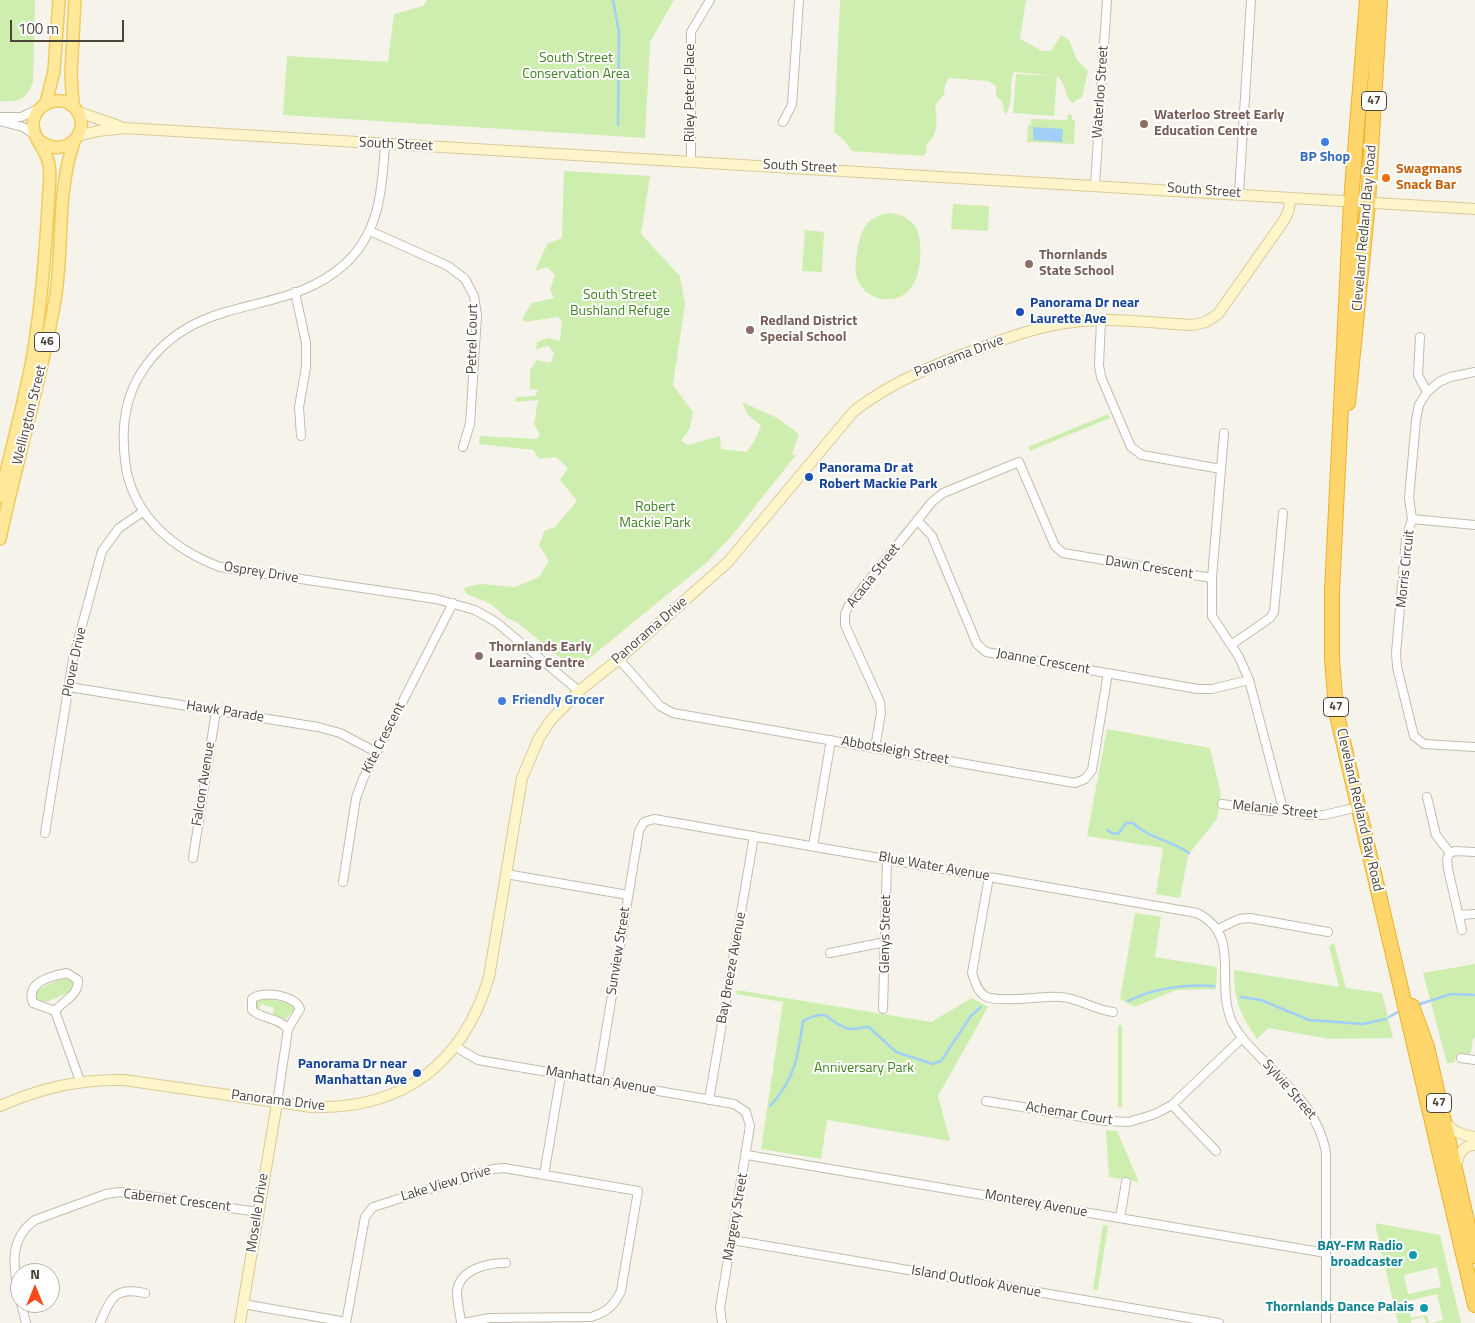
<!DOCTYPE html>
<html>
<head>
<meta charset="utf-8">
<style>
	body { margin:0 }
	#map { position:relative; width:1475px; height:1323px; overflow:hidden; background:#f6f3ea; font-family:"Titillium Web",sans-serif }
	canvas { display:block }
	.north { position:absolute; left:10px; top:1263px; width:50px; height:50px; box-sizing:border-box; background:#fff; border:1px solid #b7b4af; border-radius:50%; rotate:0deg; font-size:14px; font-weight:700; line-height:20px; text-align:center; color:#4b4437 }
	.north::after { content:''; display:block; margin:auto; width:18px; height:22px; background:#ff4818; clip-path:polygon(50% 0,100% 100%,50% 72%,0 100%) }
	.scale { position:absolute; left:10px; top:20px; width:114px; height:22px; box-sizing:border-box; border:2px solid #4b4437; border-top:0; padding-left:6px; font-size:15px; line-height:18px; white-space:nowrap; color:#4b4437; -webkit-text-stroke:4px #fff; paint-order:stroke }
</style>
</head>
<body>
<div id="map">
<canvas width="1475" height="1323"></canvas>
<div class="north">N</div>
<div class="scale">100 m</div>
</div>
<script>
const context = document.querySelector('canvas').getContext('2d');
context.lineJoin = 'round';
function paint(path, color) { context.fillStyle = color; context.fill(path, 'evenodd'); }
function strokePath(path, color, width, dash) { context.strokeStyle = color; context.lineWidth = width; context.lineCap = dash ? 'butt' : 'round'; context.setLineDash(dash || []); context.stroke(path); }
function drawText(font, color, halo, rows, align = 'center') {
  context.font = font + ' "Titillium Web",sans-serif'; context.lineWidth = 4; context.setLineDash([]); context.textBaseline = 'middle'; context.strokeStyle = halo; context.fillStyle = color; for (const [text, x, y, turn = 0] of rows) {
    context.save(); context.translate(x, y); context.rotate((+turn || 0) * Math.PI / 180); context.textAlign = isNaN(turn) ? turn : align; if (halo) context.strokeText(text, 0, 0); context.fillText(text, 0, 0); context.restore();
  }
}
const green = new Path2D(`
	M0,0H35L33,82C26,101 19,102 0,101Z
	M427,0H674L650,42L645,138L283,115L287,56L388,62L394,14L423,6Z
	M840,0H1026L1020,39L1042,51H1051L1061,35L1069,40L1077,60L1088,71L1082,97L1072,103C1063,93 1067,84 1057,76L1054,116L1013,113L1016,74L1056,76L1014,72C1008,86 1015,103 1005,115L1002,101L996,96V86L988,81L949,78L945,85L944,95L935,105C937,117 939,137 926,144L927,152L923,156L852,151L845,141L834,132Z
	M1068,115H1072V120H1075L1074,144L1027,142L1028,125H1031V119L1067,120Z
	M564,171L650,176L641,234L680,276L685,304L673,385L693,412L690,428L681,441L688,445L720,436L721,449L747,452L756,438L761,425L748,415L742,402L777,418L799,434L792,454L796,455L730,538L706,563L575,670L518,623L507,618L491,604L467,594L463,588L481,584L515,587L539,577L549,561L539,545L545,530L555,527L577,501L560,480L568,468L556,457L539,459L533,450L479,444L480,436L537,439L540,435L534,424L538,400L515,402L517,397L535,396L538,390L530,389V370L537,360L551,363L554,353L548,345L536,350L537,342L549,338L560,341L562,321L558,317L524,322L523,317L532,303L554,298L550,290L555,275L547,267L535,271L547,244L562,238Z
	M953,204L989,206L988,231L951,229Z
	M890,213C919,217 922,236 920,261C918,282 908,302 883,299C873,298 864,292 859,283C854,273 855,263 857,253C860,231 866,216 890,213Z
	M805,230L824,232L822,272L802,271Z
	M1108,414L1110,418L1030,451L1028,447Z
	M1107,729L1210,748L1221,795L1217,819L1188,855L1180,898L1156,894L1163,848L1087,836Z
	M1135,913L1161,917L1155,957L1217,967L1216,989L1177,990L1134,1007L1120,999Z
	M1334,943L1346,988L1382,993L1393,1038L1330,1039L1268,1028L1257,1039C1240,1014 1234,1001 1234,970L1339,987L1329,946Z
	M1475,964V1038H1473L1471,1052L1466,1056L1457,1055L1454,1063H1447L1423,973Z
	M67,976L75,984L74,990L49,1001L38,1002L34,995L35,991Z
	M737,990L931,1022L972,998L988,1007L938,1096L950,1141L827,1120L821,1159L761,1149L783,1002L736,994Z
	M263,998L293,1004L295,1009L285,1020L272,1016L274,1008L261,1004L258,1012L255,1004L257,999Z
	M1118,1025H1122V1107H1118Z
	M1106,1130L1117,1131L1139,1182L1109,1177Z
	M1375,1223L1440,1235L1461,1323H1431L1443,1320L1437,1294L1407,1301L1411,1318L1427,1315L1429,1323H1426L1424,1317L1411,1320V1323H1398ZM1437,1267L1441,1287L1408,1294L1404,1275Z
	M1103,1225L1108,1226L1098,1290L1093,1289Z`);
const water = new Path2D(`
	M1033,127L1063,129L1062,142L1033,140Z`);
const stream = new Path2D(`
	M613,0L619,32L618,125
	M1107,830L1114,834L1119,833L1126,823H1133C1148,838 1171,840 1189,853
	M1241,997L1261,1000L1309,1020L1363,1024L1386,1019
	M1128,1001C1155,988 1183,984 1214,986
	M1420,1004L1451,994L1475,995
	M1389,1017L1398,1012
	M770,1106C795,1079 798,1056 803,1021C832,1007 823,1020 846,1028C854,1031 861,1027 869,1027L896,1052L933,1064L941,1061L971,1016L981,1007`);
const street = new Path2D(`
	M0,117H21L38,109
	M0,121L23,127L35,135
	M783,122L792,105L799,0
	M385,145C382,189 380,231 346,263C284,321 195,288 141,373C123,401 121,435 126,468C135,518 175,550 220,567L436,599L475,610L496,622L579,691
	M691,161V32L710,0
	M1095,185L1107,0
	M1239,193L1251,0
	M370,231L448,266L465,279L474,296L477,315L470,424L463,447
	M295,292L306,343V367L299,407L301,436
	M1101,321L1099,365L1101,377L1131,447L1142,455L1221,469
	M1420,337L1418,375L1427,392
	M1475,372L1450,377L1439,382L1427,392L1419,405L1416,420L1409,498L1412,519L1406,539L1396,653L1397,667L1414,736L1424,744L1475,747
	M1412,519L1475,525
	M917,520L932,536L977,644L986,652L1198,689H1212L1249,680
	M1212,578L1224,433
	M1231,645L1270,618L1274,612L1283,513
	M619,659L660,706L673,713L1075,783L1085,779L1092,770L1108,673
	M69,687L318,727L340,733L376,752
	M875,748L881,713L880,702L845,625V614L849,605L932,502L943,493L1019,462L1055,546L1063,553L1212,578V616L1239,657L1249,680L1283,809
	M1427,797L1436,835L1450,853
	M1222,804L1270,811L1283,809L1307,815H1324L1358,807
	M45,833L73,659L102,551L119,528L144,511
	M813,846L831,740
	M1450,853L1447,859L1448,869L1462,930
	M1450,853L1455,851L1475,852
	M193,858L216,711
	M506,874L628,895
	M989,877L972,973C975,981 977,991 985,996C998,1004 1044,995 1061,997C1079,998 1094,1010 1113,1012
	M343,882L356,798L363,779L453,603
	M1459,915L1475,914
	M1218,929L1239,919L1250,918L1328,932
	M830,953L885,942
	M67,973L78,980C79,995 64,1000 55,1011L33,1003C25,982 51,976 67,973Z
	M883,1009L887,859
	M55,1011L80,1081
	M456,1047L478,1060L734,1104L746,1112L750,1126L720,1308L722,1323
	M1461,1058L1475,1060
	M598,1080L639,831L644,822L654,819L1197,913C1243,936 1214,981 1232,1022C1239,1036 1249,1046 1260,1057C1290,1089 1317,1108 1326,1152V1323
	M709,1100L754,836
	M986,1101L1106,1121L1129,1122L1155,1114L1172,1105L1242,1038
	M277,1103L288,1029L300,1009C296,995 262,990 252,999V1010C263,1020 278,1017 288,1029
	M1172,1105L1216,1151
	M747,1155L1326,1253
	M544,1175L561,1074
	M1120,1218L1126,1182
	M732,1240L1219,1323
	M20,1298C13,1269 8,1239 35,1220L106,1194L120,1192L258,1212
	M21,1303L26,1323
	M243,1304L346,1322
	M100,1323C111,1298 115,1286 145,1293
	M346,1323L365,1217L373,1207L493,1169L504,1168L638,1191L621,1291C614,1306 607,1312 591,1317L490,1318L463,1323
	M461,1323C460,1313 457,1302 457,1292C459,1269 488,1263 506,1263`);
const secondary = new Path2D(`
	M78,112L119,126
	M78,136L98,131L125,128L1475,209
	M0,1106C41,1088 79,1079 124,1080L311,1107C403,1110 463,1064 489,977L522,778L539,738L551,720L579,691L619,659L728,562L854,411C894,380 939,363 986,346C1015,335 1044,325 1074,322C1111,317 1154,323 1192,325L1206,322L1218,314L1285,219L1289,209L1290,198
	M1445,1121C1452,1132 1462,1135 1475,1137
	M1455,1168C1458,1157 1461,1145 1475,1145
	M240,1323L277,1103`);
const primary = new Path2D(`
	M46,103L54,71L59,0
	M73,106L71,74L75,0
	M0,497C11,451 23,406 32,360C42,304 46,247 49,190C50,182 50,172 49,164C46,149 31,136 33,122C36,103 60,94 74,107C96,130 64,161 40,141
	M0,539C17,459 41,381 55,300C64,247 56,193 74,142`);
const highway = new Path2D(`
	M1367,0L1351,202L1332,591V658L1336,711L1475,1305
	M1348,403L1368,203L1380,0
	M1412,1006L1427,1047L1475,1256`);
const markers = [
	[1144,124,5,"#8d6e63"],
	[1325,142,5,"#3f7fe0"],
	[1386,178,5,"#e8710a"],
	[1029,264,5,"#8d6e63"],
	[1020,312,5,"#1a4fb4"],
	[750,330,5,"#8d6e63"],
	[809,477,5,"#1a4fb4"],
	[479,656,5,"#8d6e63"],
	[502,701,5,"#3f7fe0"],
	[417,1073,5,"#1a4fb4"],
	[1413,1255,5,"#0f9aa8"],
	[1424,1308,5,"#0f9aa8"]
];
const shields = [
	[1374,101,25],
	[47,342,25],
	[1336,707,25],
	[1439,1103,25]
];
const shieldNames = [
	["47",1374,101],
	["46",47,342],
	["47",1336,707],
	["47",1439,1103]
];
const parkNames = [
	["South Street",576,59],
	["Conservation Area",576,75],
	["South Street",620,296],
	["Bushland Refuge",620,312],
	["Robert",655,508],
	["Mackie Park",655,524],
	["Anniversary Park",864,1069]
];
const streetNames = [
	["Waterloo Street",1101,92,-86],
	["Riley Peter Place",691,93,-90],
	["South Street",396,145,3],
	["South Street",800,167,3],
	["South Street",1204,191,4],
	["Cleveland Redland Bay Road",1365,228,-85],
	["Petrel Court",473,339,-89],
	["Panorama Drive",959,357,-21],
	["Wellington Street",30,415,-76],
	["Dawn Crescent",1149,568,9],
	["Morris Circuit",1406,569,-84],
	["Osprey Drive",261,573,9],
	["Acacia Street",874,576,-52],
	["Panorama Drive",650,631,-41],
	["Plover Drive",75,662,-78],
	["Joanne Crescent",1043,662,10],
	["Hawk Parade",225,712,9],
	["Kite Crescent",384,738,-63],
	["Abbotsleigh Street",895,751,10],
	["Falcon Avenue",204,784,-81],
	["Melanie Street",1275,810,6],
	["Cleveland Redland Bay Road",1359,810,77],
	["Blue Water Avenue",934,867,10],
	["Glenys Street",886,934,-89],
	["Sunview Street",619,951,-81],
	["Bay Breeze Avenue",732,968,-80],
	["Manhattan Avenue",601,1081,10],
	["Sylvie Street",1289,1090,49],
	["Panorama Drive",278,1101,7],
	["Achemar Court",1069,1114,9],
	["Lake View Drive",446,1184,-17],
	["Cabernet Crescent",177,1201,7],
	["Monterey Avenue",1036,1204,10],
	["Moselle Drive",258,1213,-81],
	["Margery Street",736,1217,-80],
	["Island Outlook Avenue",976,1282,10]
];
const educationNames = [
	["Waterloo Street Early",1154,116],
	["Education Centre",1154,132],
	["Thornlands",1039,256],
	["State School",1039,272],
	["Redland District",760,322],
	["Special School",760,338],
	["Thornlands Early",489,648],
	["Learning Centre",489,664]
];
const shopNames = [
	["BP Shop",1325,158],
	["Friendly Grocer",512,701,"left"]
];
const foodNames = [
	["Swagmans",1396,170],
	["Snack Bar",1396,186]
];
const transitNames = [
	["Panorama Dr near",1030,304],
	["Laurette Ave",1030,320],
	["Panorama Dr at",819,469],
	["Robert Mackie Park",819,485],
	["Panorama Dr near",407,1065,"right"],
	["Manhattan Ave",407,1081,"right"]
];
const cultureNames = [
	["BAY-FM Radio",1403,1247],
	["broadcaster",1403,1263],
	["Thornlands Dance Palais",1414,1308]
];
paint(green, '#ceeeaf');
paint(water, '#a1cff7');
strokePath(stream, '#a1cff7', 2.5);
strokePath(street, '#c3bcab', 10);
strokePath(secondary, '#dacb95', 12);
strokePath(primary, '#efcc5e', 14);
strokePath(highway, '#ecb12d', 16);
strokePath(street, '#fff', 8);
strokePath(secondary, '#fff5cb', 10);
strokePath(primary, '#ffe89a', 11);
strokePath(highway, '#ffd66c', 14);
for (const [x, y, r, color] of markers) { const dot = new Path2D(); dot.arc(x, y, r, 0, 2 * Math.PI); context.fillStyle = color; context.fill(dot); strokePath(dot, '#fff', 2); }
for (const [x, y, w] of shields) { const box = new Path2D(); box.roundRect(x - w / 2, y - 9.5, w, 19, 4); context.fillStyle = '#fff'; context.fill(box); strokePath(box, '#4b4437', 1); }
drawText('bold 12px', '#4b4437', null, shieldNames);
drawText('14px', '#428423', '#fff', parkNames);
drawText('14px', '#4b4437', '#fff', streetNames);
drawText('bold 14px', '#785e54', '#fff', educationNames, 'left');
drawText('bold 14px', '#366cbe', '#fff', shopNames);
drawText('bold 14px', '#c56008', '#fff', foodNames, 'left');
drawText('bold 14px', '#164399', '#fff', transitNames, 'left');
drawText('bold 14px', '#0d838f', '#fff', cultureNames, 'right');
</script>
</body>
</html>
